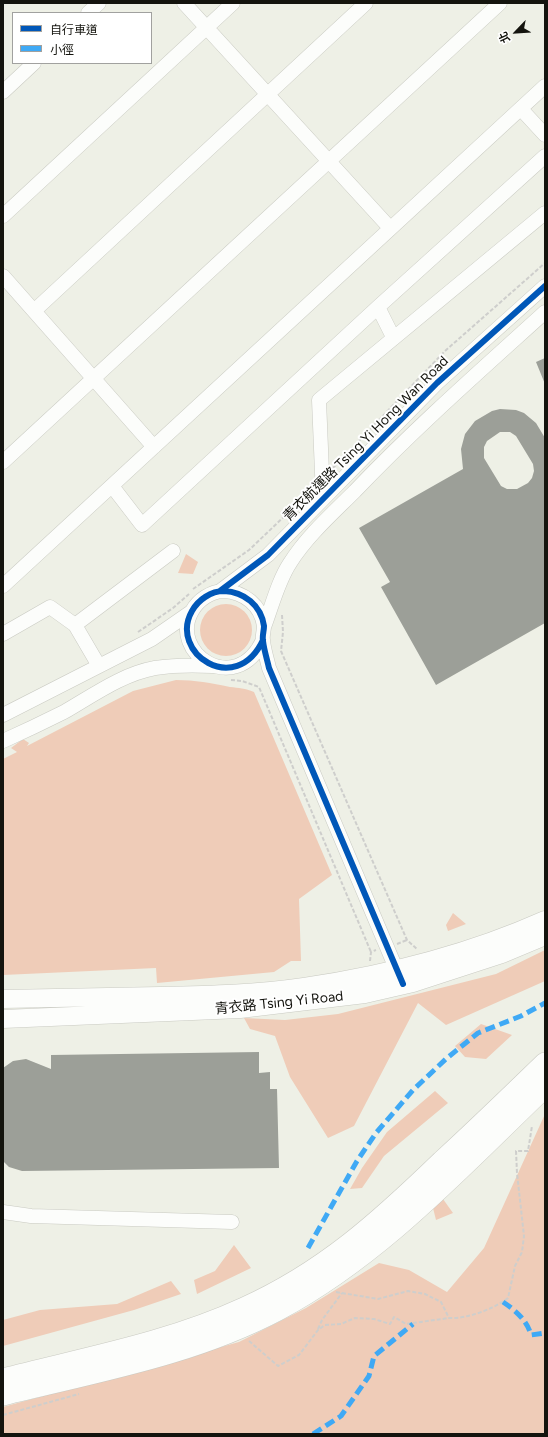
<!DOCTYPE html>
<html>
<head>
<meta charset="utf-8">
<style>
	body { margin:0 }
	#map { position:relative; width:548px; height:1437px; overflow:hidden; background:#eef0e6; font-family:Figtree,"Noto Sans TC",sans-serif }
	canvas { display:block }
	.frame { position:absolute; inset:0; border:4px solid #14140e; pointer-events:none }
	.legend { position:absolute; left:12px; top:12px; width:140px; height:52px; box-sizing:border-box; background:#fff; border:1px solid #a1a19f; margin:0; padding:5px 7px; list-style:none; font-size:12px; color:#14140e }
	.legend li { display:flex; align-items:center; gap:8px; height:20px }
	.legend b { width:20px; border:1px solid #a1a19f }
	.north { position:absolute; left:496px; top:12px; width:40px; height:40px; -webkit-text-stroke:3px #fff; paint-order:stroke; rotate:245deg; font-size:11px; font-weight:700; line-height:16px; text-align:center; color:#14140e }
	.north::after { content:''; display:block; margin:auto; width:14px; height:18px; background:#14140e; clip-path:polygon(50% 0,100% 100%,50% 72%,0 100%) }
</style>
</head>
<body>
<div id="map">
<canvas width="548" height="1437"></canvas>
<div class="frame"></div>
<ul class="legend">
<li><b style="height:5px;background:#0057b8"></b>自行車道</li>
<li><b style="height:5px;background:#3fa9f5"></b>小徑</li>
</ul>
<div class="north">北</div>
</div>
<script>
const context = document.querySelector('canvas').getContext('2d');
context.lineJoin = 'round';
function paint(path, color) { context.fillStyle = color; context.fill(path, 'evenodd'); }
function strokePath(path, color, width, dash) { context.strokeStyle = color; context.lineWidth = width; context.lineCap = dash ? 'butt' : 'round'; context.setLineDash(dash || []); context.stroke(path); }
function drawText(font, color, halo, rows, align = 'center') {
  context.font = font + ' Figtree,"Noto Sans TC",sans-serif'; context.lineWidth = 4; context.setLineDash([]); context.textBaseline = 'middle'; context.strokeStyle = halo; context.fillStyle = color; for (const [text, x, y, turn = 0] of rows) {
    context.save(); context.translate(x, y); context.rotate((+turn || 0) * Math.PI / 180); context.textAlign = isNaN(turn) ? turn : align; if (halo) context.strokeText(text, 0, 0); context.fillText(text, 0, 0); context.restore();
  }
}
const green = new Path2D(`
	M186,554L198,562L193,574L178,573Z
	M200 630a26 26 0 1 1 52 0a26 26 0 1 1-52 0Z
	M176,680C195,680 211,683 230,687C239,688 245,688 254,692L332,875L299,899L301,961H291L274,972L157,983L156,968L3,975V759L17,752L11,748L23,739L29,743L27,746L133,691Z
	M453,913L466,924L448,931L446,925Z
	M545,950V981L446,1025L418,1003L354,1126L328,1138L290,1077L275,1036L250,1029L244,1018L285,1020L338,1014L496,974Z
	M481,1024L512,1035L486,1059L465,1057L455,1046Z
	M435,1091L448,1103L384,1156L362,1188L350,1189L362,1168L387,1132Z
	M545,1114V1434H3V1407L239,1342L306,1308L379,1263L409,1270L447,1292L484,1248Z
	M443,1199L453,1213L436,1220L432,1204Z
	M234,1245L251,1268L197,1294L194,1280L215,1271Z
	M171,1281L181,1294L134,1310L3,1346V1320L40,1310L117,1304Z`);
const building = new Path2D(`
	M545,358V384L536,362Z
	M500,409L516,410L524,413L536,423L545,438V623L436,685L381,587L390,582L359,528L463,469L461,449L465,434L475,421L492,411ZM500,432H510L516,436L533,464L534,471L532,478L528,483L517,489H507L501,486L484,458V447L487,441Z
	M259,1052V1073L270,1072V1089H277L279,1168L22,1171L9,1167L3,1161V1068L13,1061L26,1059L51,1069V1055Z`);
const path = new Path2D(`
	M333,468L445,351L545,263
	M193,589L249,550L311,491
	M282,615L283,632L281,651L407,940L417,949
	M138,632L173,608L189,594
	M231,680L242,681L259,687L371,952
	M397,944L407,940
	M370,961L371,952L376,950
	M336,1292L378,1299L408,1291L425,1294L441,1302L449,1318C467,1319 494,1309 508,1298L515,1266L522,1252L524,1236L517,1173L516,1151H528L532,1126
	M318,1329L322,1320L342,1293
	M249,1341L278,1366L299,1355L318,1330L325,1325L341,1324L355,1318L374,1319L390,1324L394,1317L406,1324L449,1318
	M3,1415L79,1394`);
const minor = new Path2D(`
	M184,3L390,228
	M88,13L99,3
	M3,92L34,63
	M521,109L545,135
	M3,216L233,3
	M3,276L154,447
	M378,307L393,337
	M34,311L366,3
	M3,462L500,3
	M112,486L142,525L378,307L545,156
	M323,497L319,400L545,213
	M3,586L545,86
	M220,591L268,555L437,383L545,286
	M264,627C272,606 278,581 290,563C307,536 333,513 355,491C415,428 481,370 545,312
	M3,634L50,607L75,625
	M263,640C236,698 168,653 192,611C198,600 211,591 224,591C244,592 261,605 264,626C264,631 262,636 263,641C264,650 267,659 269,668L400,978
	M99,666L75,625L173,551
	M3,715L152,639L191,612
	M3,741C23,732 44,722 64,712C92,696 122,674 155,668C174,665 193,665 213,666
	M3,1212L31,1216L232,1222`);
const major = new Path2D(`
	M3,999C55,998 108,997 160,996C208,995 257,994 304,987C385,975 471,953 545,920
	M3,1019L240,1009L365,994L413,983L502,954L545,936`);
const highway = new Path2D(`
	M3,1379C84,1358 168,1343 244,1308C324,1272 380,1221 442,1161C477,1129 511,1096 545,1063
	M3,1395C95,1372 193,1355 278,1310C381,1255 461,1167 545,1087`);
const quiet = new Path2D(`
	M308,1248L357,1161L376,1133L413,1090L447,1058L478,1033L521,1016L545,1003
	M503,1302C515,1310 527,1320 531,1335L545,1333
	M313,1434L341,1416L369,1376L374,1356L413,1324`);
const cycleway = new Path2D(`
	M220,591L268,555L437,383L545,286
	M263,640C236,698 168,653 192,611C198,600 211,591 224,591C244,592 261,605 264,626C264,631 262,636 263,641C264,650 267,659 269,668L403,984`);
const streetNames = [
	["青衣航運路 Tsing Yi Hong Wan Road",366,439,-45],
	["青衣路 Tsing Yi Road",279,1003,-6]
];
paint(green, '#efccb8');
paint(building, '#9c9f98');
strokePath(minor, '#c9cac2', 15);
strokePath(major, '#c9cac2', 19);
strokePath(highway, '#c9cac2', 22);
strokePath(path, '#cececc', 2, [4, 2]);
strokePath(minor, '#fcfdfb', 14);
strokePath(major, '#fcfdfb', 18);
strokePath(highway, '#fcfdfb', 21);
strokePath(quiet, '#3fa9f5', 5, [10, 5]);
strokePath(cycleway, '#0057b8', 6);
drawText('14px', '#14140e', '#fff', streetNames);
</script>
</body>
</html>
